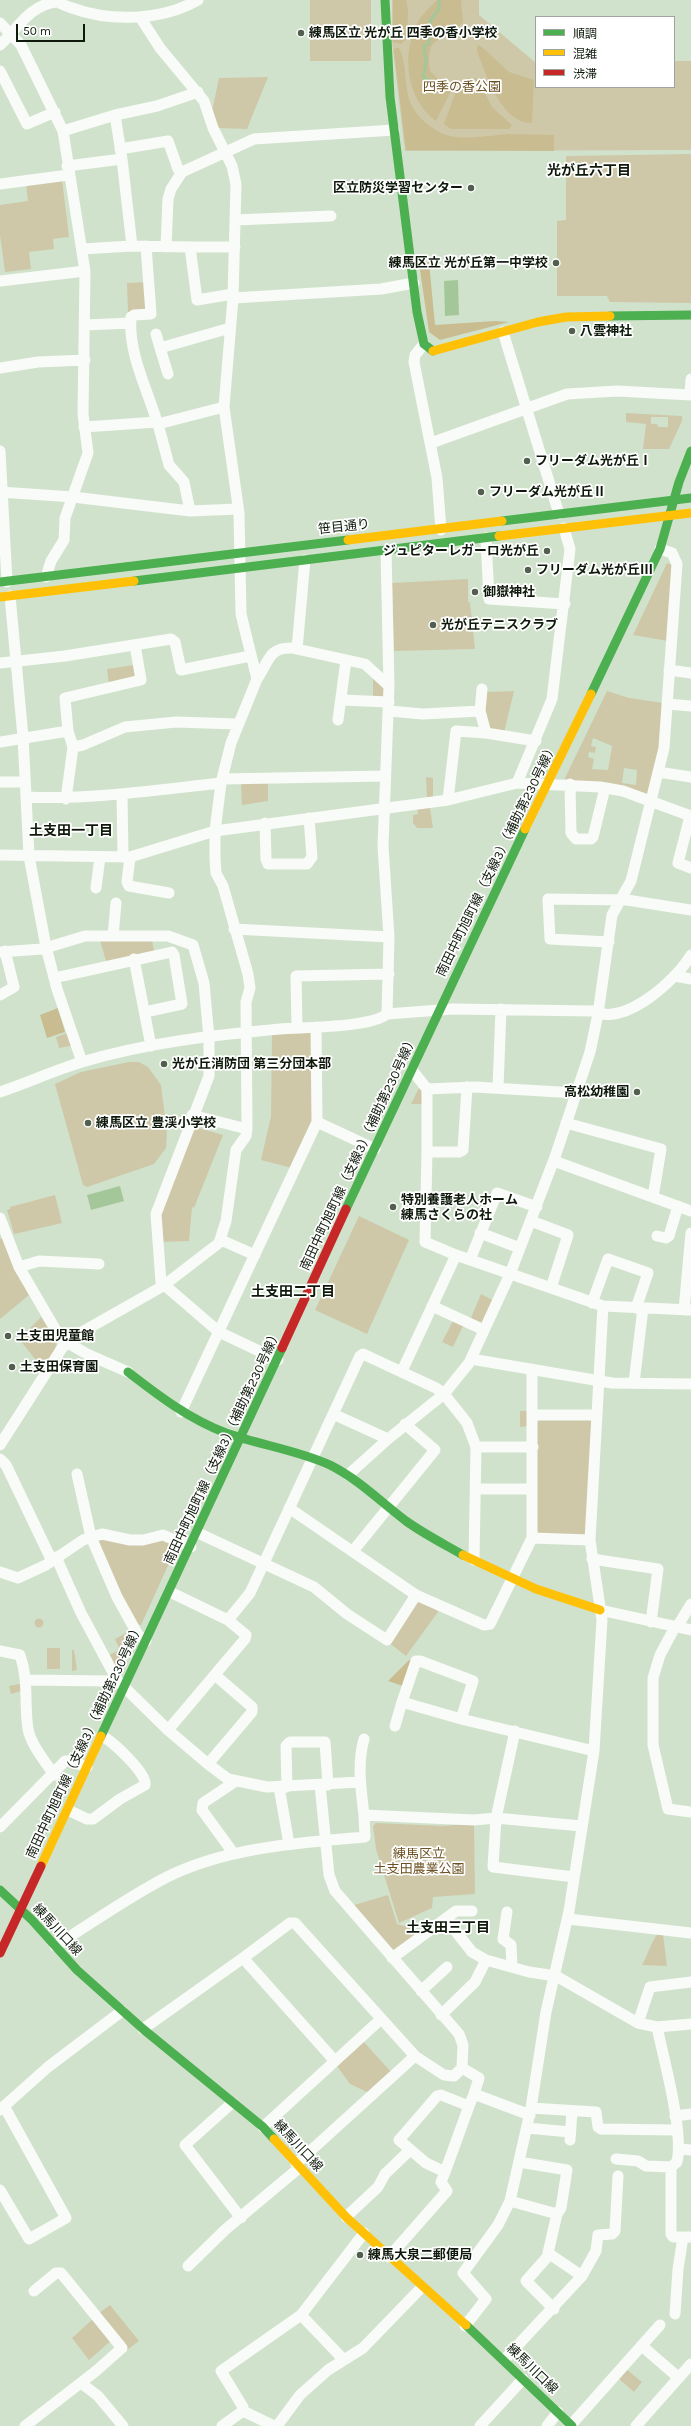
<!DOCTYPE html>
<html>
<head>
<meta charset="utf-8">
<style>
	body { margin:0 }
	#map { position:relative; width:691px; height:2426px; overflow:hidden; background:#d1e2cc; font-family:Karla,"Noto Sans JP",sans-serif }
	canvas { display:block }
	.legend { position:absolute; left:535px; top:16px; width:140px; height:72px; box-sizing:border-box; background:#fff; border:1px solid #9fa39d; margin:0; padding:5px 7px; list-style:none; font-size:12px; color:#0e190b }
	.legend li { display:flex; align-items:center; gap:8px; height:20px }
	.legend b { width:20px; border:1px solid #9fa39d }
	.scale { position:absolute; left:16px; top:24px; width:69px; height:18px; box-sizing:border-box; border:2px solid #0e190b; border-top:0; padding-left:5px; font-size:12px; line-height:14px; white-space:nowrap; color:#0e190b; -webkit-text-stroke:3px #fff; paint-order:stroke }
</style>
</head>
<body>
<div id="map">
<canvas width="691" height="2426"></canvas>
<ul class="legend">
<li><b style="height:5px;background:#4caf50"></b>順調</li>
<li><b style="height:5px;background:#ffc107"></b>混雑</li>
<li><b style="height:5px;background:#c62828"></b>渋滞</li>
</ul>
<div class="scale">50 m</div>
</div>
<script>
const context = document.querySelector('canvas').getContext('2d');
context.lineJoin = 'round';
function paint(path, color) { context.fillStyle = color; context.fill(path, 'evenodd'); }
function strokePath(path, color, width, dash) { context.strokeStyle = color; context.lineWidth = width; context.lineCap = dash ? 'butt' : 'round'; context.setLineDash(dash || []); context.stroke(path); }
function drawText(font, color, halo, rows, align = 'center') {
  context.font = font + ' Karla,"Noto Sans JP",sans-serif'; context.lineWidth = 3.5; context.setLineDash([]); context.textBaseline = 'middle'; context.strokeStyle = halo; context.fillStyle = color; for (const [text, x, y, turn = 0] of rows) {
    context.save(); context.translate(x, y); context.rotate((+turn || 0) * Math.PI / 180); context.textAlign = isNaN(turn) ? turn : align; if (halo) context.strokeText(text, 0, 0); context.fillText(text, 0, 0); context.restore();
  }
}
const green = new Path2D(`
	M310,0H371V61H310Z
	M392,0H479V15L536,63V87H674V61H691V150L405,151L392,42Z
	M268,77L247,129L218,128L212,111L219,78Z
	M691,154V303L610,302L607,296H557V221L566,220V156Z
	M62,179L69,237L53,239L54,249L29,252L31,269L5,272L0,235V205L28,201L26,184Z
	M147,282L149,312L128,313L127,283Z
	M626,413L682,416V421L669,449H643L646,424L626,422ZM651,417H668V427H658L657,424H651Z
	M667,563L672,565L668,641L633,635Z
	M468,579V602H470L475,649L394,651L392,583Z
	M134,665L137,676L109,684L107,669Z
	M373,677L385,690V698L373,699Z
	M514,691L504,733L487,730L482,711L486,692Z
	M607,691L629,698L663,703L660,748L648,794L610,783L604,784L568,781L565,778ZM593,738L612,746L608,770L592,769L594,759L588,757L589,752L595,753L596,747L591,746ZM624,768L637,770L636,785L622,783Z
	M426,777L433,778V798H427Z
	M241,783H268V801L242,805Z
	M417,808H430L433,828H417L413,823V815L418,814Z
	M100,940H152L154,951L106,961Z
	M310,1032L314,1036V1120L292,1168L261,1160L271,1116L272,1034Z
	M67,1033L71,1046L59,1048L56,1037Z
	M129,1062H139L148,1067L161,1085L167,1133L166,1148L154,1164L87,1187L83,1185L55,1084L81,1072Z
	M420,1086L422,1090V1104H411Z
	M192,1126L223,1135L194,1208L192,1207L189,1241L160,1242L159,1212Z
	M55,1195L62,1223L14,1234L7,1210L10,1209V1207Z
	M359,1216L409,1240L367,1334L315,1310Z
	M2,1238L29,1295L0,1319V1239Z
	M481,1294L493,1300L481,1326L470,1320Z
	M41,1317C59,1346 62,1340 43,1369L19,1339Z
	M454,1319L464,1324L453,1347L442,1342Z
	M520,1411H528V1426L520,1427Z
	M540,1419H588L592,1422L587,1532L584,1535H540L537,1531V1422Z
	M98,1538L160,1539L175,1544L176,1548L141,1625L135,1624L96,1543Z
	M415,1601L436,1608L438,1612L406,1656L388,1642Z
	M34.5 1623a4.5 4.5 0 1 1 9 0a4.5 4.5 0 1 1-9 0Z
	M130,1631L131,1643L120,1667H115L109,1655L120,1650L115,1639Z
	M47,1648H60V1669H47Z
	M72,1650H74L77,1670L72,1671Z
	M24,1683V1690L11,1694L9,1686Z
	M376,1823L444,1826L474,1823L475,1894L433,1897L432,1908L399,1923L376,1849L373,1826Z
	M388,1895L397,1924L415,1929L419,1934L392,1956L351,1906Z
	M658,1934H663L667,1966L642,1965C647,1957 652,1939 658,1934Z
	M363,2041L392,2073L369,2093L350,2084L337,2066Z
	M110,2305L139,2341L127,2350L98,2314Z
	M94,2318L113,2339L89,2360L72,2338Z
	M626,2369L642,2382L634,2392L618,2378Z`);
const forest = new Path2D(`
	M393,0H406L408,9L407,38L401,44L393,42Z
	M437,0H461L463,22C443,46 425,31 430,71L443,84L453,87L436,121C408,101 401,58 416,26C420,16 429,8 437,0Z
	M477,45L482,47L509,72L534,80L532,123C501,123 486,75 477,51Z
	M395,48H399C408,65 403,86 411,104C418,120 439,136 457,137C473,139 492,135 508,134C524,134 539,135 554,135V151L406,150L394,50Z
	M468,78L478,79L492,107L512,125L509,129H451L444,124L459,83Z
	M429,262L435,325L495,321L509,322L440,340L429,332L419,263Z
	M58,1008L65,1032L47,1038L40,1015Z
	M409,1660L412,1661L403,1686L388,1681Z`);
const water = new Path2D(`
	M458,280L459,315L445,316L444,281Z
	M120,1186L124,1201L91,1210L87,1195Z`);
const stream = new Path2D(`
	M431,86L433,82L423,77L426,63L424,47L429,43L430,21L439,9V1`);
const street = new Path2D(`
	M56,0C59,4 66,6 72,8C111,22 161,21 198,0
	M0,23L21,45L63,131L85,271L83,414L88,453L65,518L64,540L51,561L46,577
	M0,45C18,28 30,5 56,2
	M0,71L27,124L55,112
	M63,131L115,115L157,106L198,92
	M120,149L168,141L178,169L182,172
	M122,159L132,246
	M67,166L122,159L115,115
	M0,184L68,175
	M235,220L331,216
	M146,246L151,314L134,315L131,317C128,353 147,388 157,422
	M166,247L168,199L171,189L182,172L254,139L394,130
	M82,249L132,246L190,247
	M0,281L85,271
	M233,294L197,300L190,247H235
	M233,298L381,289L414,283
	M85,325L131,323
	M503,332L559,514
	M156,334L160,348
	M424,344L415,355L414,362L437,478L441,530
	M0,368L38,362L85,360
	M168,374L160,348L230,328
	M690,395L691,379
	M158,424L169,465L184,482L190,511
	M84,427L157,422L158,424L224,407
	M431,443L567,394L617,391L691,395
	M0,451L7,582
	M0,492L73,497L190,511L238,509
	M486,538L489,599L565,604
	M386,550L389,686L383,846L389,937L387,1014
	M10,596L23,737L29,856L46,947L57,989L82,1062
	M297,649L305,560
	M0,663L65,656L171,639L175,642L181,670L250,656
	M669,670L691,673
	M257,679C269,662 268,647 292,648L365,664L389,686
	M482,689L480,711L486,733
	M341,700L389,702
	M667,704L691,706
	M389,711L423,714L480,711
	M338,720L346,660
	M68,731L65,698L141,680L135,645
	M0,742L68,731L73,747L83,745L125,727L176,722L237,724
	M658,772L691,777
	M222,779L384,776
	M0,782H25
	M517,783L552,699L570,549L564,528
	M570,784L571,833L576,839H591L593,837L605,788
	M122,794L123,857
	M26,797C91,800 156,790 221,783
	M66,799L73,747
	M448,800L456,731L486,733L536,741
	M690,816L678,863L691,868
	M265,823L266,859L268,864H307L312,857L309,818
	M0,855L130,857L215,831L448,800L517,783L600,787L623,791L691,816
	M130,857L127,882L129,886L169,893
	M96,888L100,857
	M234,929L389,937
	M113,936L116,903
	M609,942L550,939L548,899L627,900L691,910
	M0,952L42,949L85,936H168L193,945L204,983L209,1038V1076L156,1214L161,1282L219,1332L278,1360
	M134,959L151,1046
	M675,976L691,979
	M54,978L172,952L174,955L182,1004L145,1012
	M0,995L14,987L5,951
	M297,1028L296,976L389,974
	M412,1070L427,1089L475,1087L576,1093
	M467,1087L463,1150L459,1152H427L425,1242L456,1255L603,1306L691,1310
	M498,1088L501,1009
	M0,1092C27,1083 55,1070 82,1062C145,1043 214,1035 280,1029C303,1027 370,1028 387,1014L453,1009L593,1011C625,1027 676,980 691,955
	M192,1115L247,1129
	M317,1122L375,1149
	M566,1123L661,1149L653,1197
	M427,1152V1089
	M554,1161L691,1211
	M0,1218L19,1267L61,1339L87,1354L128,1372
	M531,1221L568,1235L551,1288
	M480,1233L520,1248
	M657,1236L666,1238L669,1236L678,1206
	M221,1240L255,1255
	M470,1260L497,1193L537,1207
	M19,1267L39,1261L99,1264
	M592,1303L608,1259L648,1273L636,1308
	M432,1306L484,1330
	M684,1310L691,1233
	M471,1359L612,1383L691,1384
	M402,1371L456,1255
	M634,1383L643,1308
	M181,1412L317,1122L316,1027
	M333,1414L388,1439
	M532,1415H597
	M0,1445L62,1348L73,1337L163,1286L219,1243L226,1221L236,1150L246,1136L247,1129L246,1002L250,988L248,974L223,886L216,873L215,859V831L221,783L231,743L257,679L241,614L239,513L224,407L233,298L236,184L232,166L213,128L204,101L160,48L140,17
	M476,1447H533
	M0,1459L6,1465L52,1561
	M77,1474L91,1537L117,1597L138,1635L146,1641
	M348,1475L388,1439L444,1394L469,1363L510,1274L555,1157L590,1052L598,1014L612,915L631,881L664,748L677,564L672,553L660,549
	M476,1489H532
	M289,1508L416,1595L484,1625L490,1624L532,1538V1369
	M198,1533L314,1587L347,1614L387,1640L416,1595
	M532,1538L590,1540
	M353,1551L435,1450L405,1424
	M56,1557L81,1613L117,1680L168,1730L208,1764L228,1779L267,1787L360,1782
	M592,1559L658,1569L651,1622
	M0,1572L18,1578L46,1565L83,1540L102,1534L130,1540H143L163,1535L191,1547
	M600,1610L691,1630
	M228,1620L250,1593L360,1356L363,1354L436,1388L444,1394L467,1423L476,1447L474,1560
	M675,1627L660,1655L653,1678V1745L668,1809L691,1812
	M677,1627L691,1604
	M0,1651L20,1655C29,1680 24,1704 28,1729C31,1745 45,1761 54,1775
	M27,1680L109,1681L116,1677
	M461,1719L473,1681L420,1661H416L402,1702L461,1719L594,1751
	M395,1726L402,1702
	M168,1730L245,1639L246,1635L228,1620L170,1592
	M515,1731L496,1818L493,1867L574,1877
	M364,1739C357,1763 361,1790 364,1815L474,1820L496,1818L581,1826
	M208,1764L252,1712V1707L215,1675
	M320,1785L329,1875L335,1891L459,2034L463,2045L462,2068L479,2078L474,2094
	M279,1787L289,1844
	M287,1787L286,1746L290,1742H325L328,1785
	M68,1810L87,1819H93L120,1799L145,1785C148,1774 112,1741 102,1736
	M0,1827L65,1761H71L87,1767
	M234,1854L202,1810L203,1803L236,1781
	M507,1912L503,1939L511,1945L512,1967
	M446,1919L472,1952L486,1960L529,1972L556,1976L638,2023L657,2027L691,2024
	M568,1919L691,1933
	M55,1946C92,1923 128,1897 167,1877C227,1847 299,1843 365,1837L364,1815
	M392,1958L456,1911H472
	M421,1991L447,1967
	M441,2015L475,1982L486,1960
	M638,2023L650,1987L691,1982
	M657,2027C664,2060 684,2132 677,2162L671,2167V2234L673,2237H691
	M143,2029L243,1958
	M334,2060L243,1958L290,1923H295L415,2056L444,2075L454,2076L462,2068
	M232,2103L185,2145L241,2218
	M531,2108L596,2112L598,2127L601,2129L676,2130
	M0,2110L48,2067L122,2011
	M675,2116L691,2114
	M263,2127L381,2019
	M527,2128L570,2132
	M570,2140L572,2111
	M679,2149L691,2150
	M616,2159L638,2161L646,2166L671,2167
	M519,2162L567,2170L561,2208L557,2214
	M296,2164L415,2056
	M445,2172L469,2106
	M0,2190L29,2239L66,2218L4,2106
	M346,2217L378,2187L385,2174L410,2150
	M549,2255L526,2281L554,2309
	M389,2257L447,2191L441,2182L445,2172L426,2163L399,2140L437,2096L441,2095L469,2106L474,2094L530,2115
	M188,2266L226,2229L299,2168
	M582,2276L596,2251L598,2235L612,2234L615,2231L618,2176
	M675,2314L678,2269L683,2237
	M301,2315L344,2360
	M465,2326L486,2299L463,2273L498,2225L510,2201L531,2108L546,2012L569,1911L594,1751L602,1620L590,1540L603,1306
	M642,2346L679,2378
	M504,2360L582,2276L548,2253L557,2214L510,2201
	M81,2383L98,2396L123,2426
	M243,2411V2407L221,2371L301,2315L364,2233
	M571,2425L660,2325
	M25,2426L96,2371L122,2348L61,2273H56L34,2291
	M222,2426L243,2411L274,2426
	M277,2426L300,2395L328,2370L363,2348L422,2287
	M480,2426L523,2379
	M547,2426L558,2412
	M636,2426L691,2364`);
const fast = new Path2D(`
	M385,0L390,97L417,312L424,344L433,351
	M610,316L691,315
	M502,521L691,498
	M134,581L499,536
	M0,582L348,540
	M591,694L660,549L679,482L691,451
	M346,1209L525,829
	M128,1372C159,1396 189,1419 226,1433C260,1445 297,1450 330,1465C358,1479 381,1502 406,1521C424,1534 444,1544 463,1555
	M101,1736L282,1348
	M0,1890L32,1920L77,1970L143,2029L263,2127L274,2139
	M466,2325L572,2426`);
const slow = new Path2D(`
	M433,351L538,322L566,317L610,316
	M499,536L691,513
	M348,540L502,521
	M0,597L134,581
	M525,829L591,694
	M463,1555L536,1589L600,1610
	M41,1866L101,1736
	M274,2139L346,2217L466,2325`);
const jam = new Path2D(`
	M282,1348L346,1209
	M0,1953L41,1866`);
const markers = [
	[301,33,4,"#525f4f"],
	[471,188,4,"#525f4f"],
	[556,263,4,"#525f4f"],
	[572,331,4,"#525f4f"],
	[527,461,4,"#525f4f"],
	[481,492,4,"#525f4f"],
	[547,551,4,"#525f4f"],
	[528,570,4,"#525f4f"],
	[475,592,4,"#525f4f"],
	[433,625,4,"#525f4f"],
	[164,1064,4,"#525f4f"],
	[637,1092,4,"#525f4f"],
	[88,1123,4,"#525f4f"],
	[393,1207,4,"#525f4f"],
	[8,1336,4,"#525f4f"],
	[12,1367,4,"#525f4f"],
	[360,2255,4,"#525f4f"]
];
const poiNames = [
	["練馬区立 光が丘 四季の香小学校",309,33],
	["区立防災学習センター",463,188,"right"],
	["練馬区立 光が丘第一中学校",548,263,"right"],
	["八雲神社",580,331],
	["フリーダム光が丘Ⅰ",535,461],
	["フリーダム光が丘Ⅱ",489,492],
	["ジュピターレガーロ光が丘",539,551,"right"],
	["フリーダム光が丘Ⅲ",536,570],
	["御嶽神社",483,592],
	["光が丘テニスクラブ",441,625],
	["光が丘消防団 第三分団本部",172,1064],
	["高松幼稚園",629,1092,"right"],
	["練馬区立 豊渓小学校",96,1123],
	["特別養護老人ホーム",401,1200],
	["練馬さくらの社",401,1215],
	["土支田児童館",16,1336],
	["土支田保育園",20,1367],
	["練馬大泉二郵便局",368,2255]
];
const parkNames = [
	["四季の香公園",462,87],
	["練馬区立",419,1854],
	["土支田農業公園",419,1869]
];
const streetNames = [
	["笹目通り",344,527,-6],
	["南田中町旭町線（支線3）（補助第230号線）",497,860,-64],
	["南田中町旭町線（支線3）（補助第230号線）",359,1153,-65],
	["南田中町旭町線（支線3）（補助第230号線）",223,1447,-65],
	["南田中町旭町線（支線3）（補助第230号線）",85,1741,-65],
	["練馬川口線",57,1930,47],
	["練馬川口線",298,2146,47],
	["練馬川口線",532,2369,44]
];
const neighbourhoodNames = [
	["光が丘六丁目",589,171],
	["土支田一丁目",71,831],
	["土支田二丁目",293,1292],
	["土支田三丁目",448,1928]
];
paint(green, '#cec8a8');
paint(forest, '#c9bc90');
paint(water, '#a4c79a');
strokePath(stream, '#a4c79a', 3);
strokePath(street, '#f8fbf7', 11);
strokePath(fast, '#4caf50', 9);
strokePath(slow, '#ffc107', 9);
strokePath(jam, '#c62828', 9);
for (const [x, y, r, color] of markers) { const dot = new Path2D(); dot.arc(x, y, r, 0, 2 * Math.PI); context.fillStyle = color; context.fill(dot); strokePath(dot, '#fff', 1.5); }
drawText('bold 13px', '#0e190b', '#fff', poiNames, 'left');
drawText('13px', '#6c5122', '#fff', parkNames);
drawText('13px', '#0e190b', '#fff', streetNames);
drawText('bold 14px', '#0e190b', '#fff', neighbourhoodNames);
</script>
</body>
</html>
